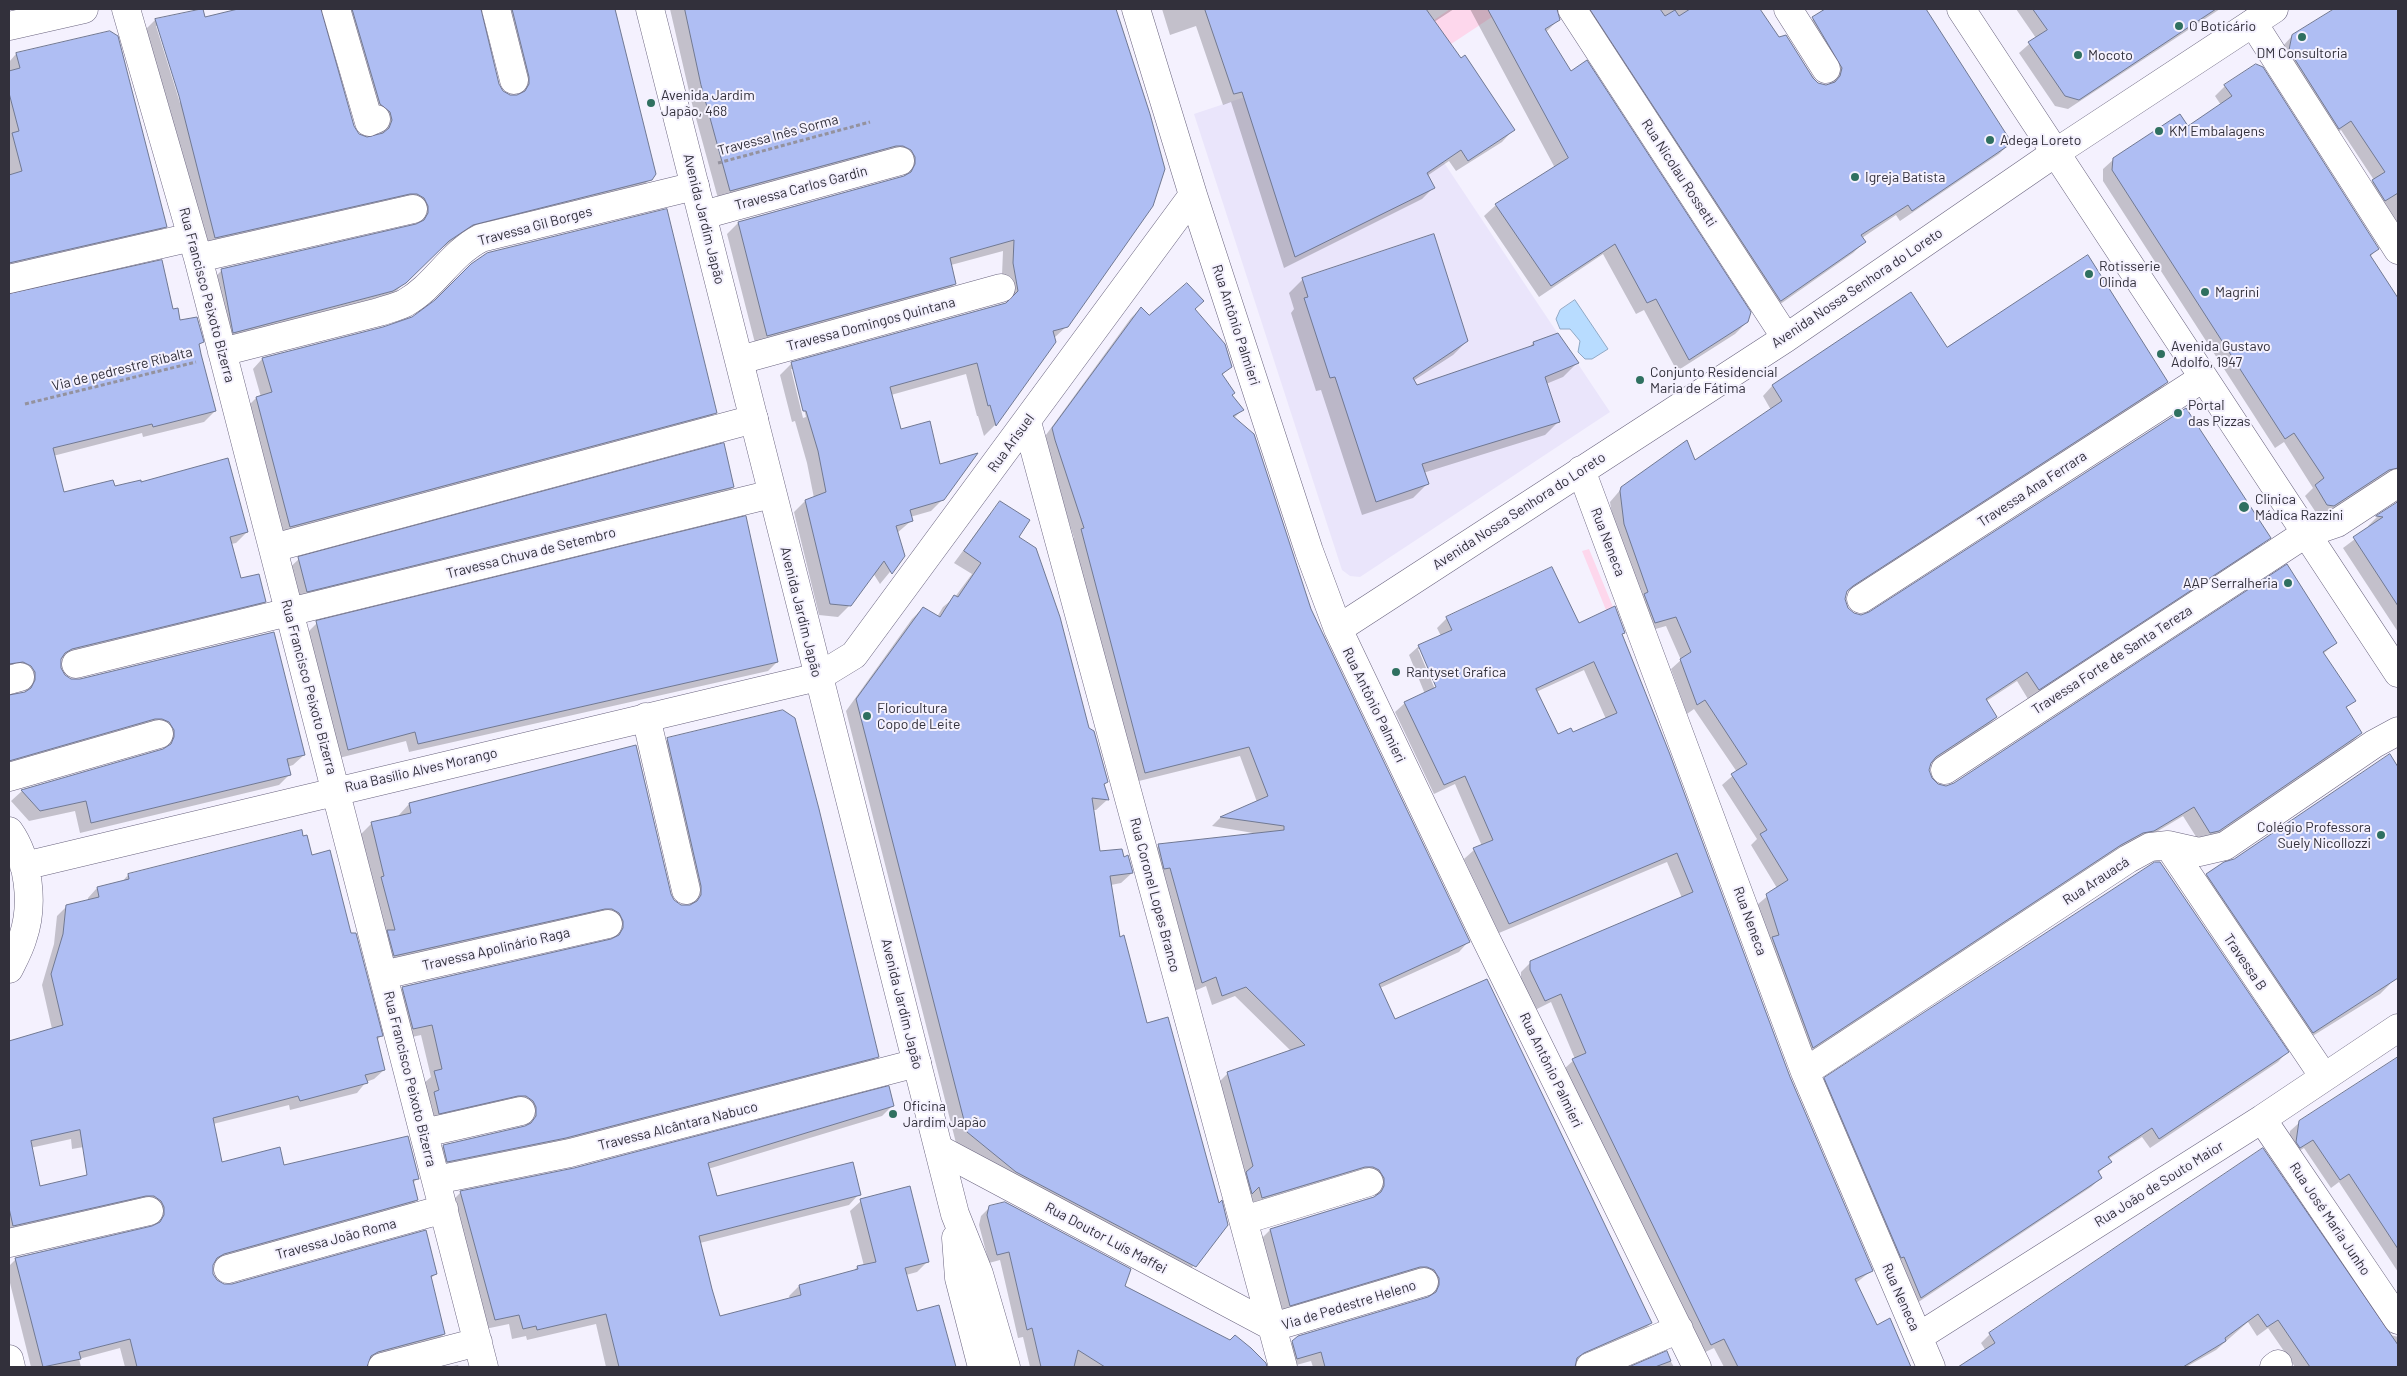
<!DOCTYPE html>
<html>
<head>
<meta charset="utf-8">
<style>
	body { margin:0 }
	#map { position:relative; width:2407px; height:1376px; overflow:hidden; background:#f4f1fe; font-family:Barlow,sans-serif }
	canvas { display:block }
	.frame { position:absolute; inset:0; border:10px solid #32303b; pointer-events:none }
</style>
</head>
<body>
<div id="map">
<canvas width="2407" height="1376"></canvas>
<div class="frame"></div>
</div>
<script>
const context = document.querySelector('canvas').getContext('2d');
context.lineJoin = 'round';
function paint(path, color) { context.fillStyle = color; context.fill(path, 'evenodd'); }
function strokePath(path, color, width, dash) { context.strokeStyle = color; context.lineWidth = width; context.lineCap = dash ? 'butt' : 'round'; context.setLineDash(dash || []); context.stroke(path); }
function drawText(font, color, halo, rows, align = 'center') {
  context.font = font + ' Barlow,sans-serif'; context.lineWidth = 4; context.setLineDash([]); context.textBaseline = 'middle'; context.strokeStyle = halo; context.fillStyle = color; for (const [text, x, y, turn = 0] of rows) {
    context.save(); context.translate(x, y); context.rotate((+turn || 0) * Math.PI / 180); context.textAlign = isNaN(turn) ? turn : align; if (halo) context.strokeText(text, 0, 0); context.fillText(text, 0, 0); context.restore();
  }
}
const built = new Path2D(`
	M1370,55L1375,59L1610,412L1360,577L1350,576L1342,570L1194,114Z`);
const green = new Path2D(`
	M1450,9H1488L1492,17L1442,50L1425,26Z
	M1589,549L1613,607L1606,610L1582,551Z`);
const water = new Path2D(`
	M1575,300L1608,349L1592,359H1585L1578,352L1580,341L1570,329H1560L1556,319L1560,310Z`);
const shadow = new Path2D(`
	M243,9H320L353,127L357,134L366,139L381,134V124L337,9H480L498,85L502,92L510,96H519V88L498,9H614L654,174L640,190L462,234L438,251L394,293L223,342L212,280L222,270L418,225V216L205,248L169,107L145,30L155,20L204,18ZM156,26H158L182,102L180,103Z
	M670,9H1115L1163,169L1067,326L1054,338L1055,342L995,425L984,436L978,416H977L966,374L891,395L900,430L943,499L931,511L910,517L911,521L897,533L903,556L880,584L873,573L850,605L838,617L819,615L794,512L805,501L814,498L807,463L795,421L792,422L780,375L792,363L1007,303L1002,275L1003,251L951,265L955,284L943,295L756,347L727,234L738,223L904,177V169L719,202L691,100ZM791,369H794L806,417L803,418Z
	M1162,9H1454L1434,22L1513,130L1502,142L1456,171L1449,161L1427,176L1433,188L1422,199L1284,268L1231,102L1223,105L1196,26L1170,35Z
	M1470,9H1555L1559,19L1546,32L1571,72L1747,322L1735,334L1677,371L1644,310L1636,314L1603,254L1539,297L1484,216L1496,205L1555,168Z
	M1570,9H1759L1778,38L1785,36L1818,84L1827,86L1831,81L1801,30L1824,9H1924L2010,143L1999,154L1900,221L1896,215L1862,238L1864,242L1853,253L1769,312Z
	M2016,9H2220L2068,109L2055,106L2019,53L2036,38Z
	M2336,9H2398V239L2362,191L2374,180L2341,130L2329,138L2282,47L2292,36Z
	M16,54L166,226L155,237L9,271V62Z
	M2225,86L2377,249L2370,257L2396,298L2398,296V482L2323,516L2317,514L2305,496L2313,488L2284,442L2275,448L2103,181V169L2114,159L2187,127L2221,105L2215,96Z
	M1303,279L1467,341L1453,355L1413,381L1416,386L1528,349L1533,343L1558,334L1577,363L1563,377L1546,384L1559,421L1545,435L1423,473L1427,484L1413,498L1362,515L1321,390L1316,391L1291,313L1294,309L1289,293Z
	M1911,293L1946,349L2167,382L2157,392L1846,592L1844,599L1847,609L1854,614L1861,616L2269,538L2259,547L2028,699L2017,681L1985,702L1996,717L1986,727L1930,764L1928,770L1931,779L1938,785L1946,787L2336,643L2323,654L2354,700L2345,709L2361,733L2351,743L2207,841L2200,843L2183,816L2143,840L2131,843L2108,856L1803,1057L1757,905L1777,888L1751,845L1757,839L1722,785L1737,772L1694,709L1687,714L1671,669L1681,660L1666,626L1645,632L1615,534L1610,502L1622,488L1694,461L1771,410L1763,396L1772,386Z
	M9,295L172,310L180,321L202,342L198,346L215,411L204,422L143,437L142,433L53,456L63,494L140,483L247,532L236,543L231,544L240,580L265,601L254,612L60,659V668L64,676L72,680L304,755L293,765L287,767L289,775L279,785L80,833L75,811L29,821L11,801L22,791L164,749V740L9,768V696L25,693V683L9,672Z
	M1141,308L1149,317L1194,309L1231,366L1221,376L1231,396L1242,410L1234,418L1310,610L1468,942L1459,952L1380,988L1394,1020L1651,1323L1641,1333L1575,1361L1574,1367H1313L1311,1361L1289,1367L1283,1352L1293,1342L1429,1298L1430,1288L1280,1315L1260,1240L1270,1230L1375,1197V1188L1252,1207L1218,1083L1228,1073L1291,1051L1235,996L1212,1005L1206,986L1192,992L1148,856L1158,846L1259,834L1212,826L1220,818L1257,802L1240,756L1135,782L1072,540L1074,538L1043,439L1131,318Z
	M262,359L716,412L706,422L280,536L246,408L256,398L261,397L253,369Z
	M733,487L722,498L296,602L287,570L299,559Z
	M1001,503L1017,537L1107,782L1103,786L1107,800L1096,810H1093L1099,852L1123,858L1132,873L1121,883L1111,885L1119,938L1146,1024L1227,1225L1184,1277L956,1143L846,711L912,619L923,608L937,617L943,607L955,597L972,574L954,563L990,514Z
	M2398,503V632L2343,548L2371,527L2368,526L2377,517Z
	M1447,618L1579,624L1621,634L1789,1078L1871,1271L1856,1283L1876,1326L1890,1320L1910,1367H1724L1714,1348L1701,1354L1564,1069L1575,1059L1551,1002L1535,1010L1521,980V972L1531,962L1682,898L1667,862L1499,933L1464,859L1474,850L1482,846L1455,784L1434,794L1395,712L1405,703L1425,694L1409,655L1419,646L1441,636L1437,628ZM1418,649H1421L1440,693L1437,694ZM1584,670L1606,719L1572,733L1557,736L1536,692Z
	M317,623L777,662L768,671L409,752L406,741L339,758L308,632Z
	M668,739L877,1056L866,1067L437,1172L433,1156L443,1146L526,1127V1118L429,1123L424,1083L431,1077L421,1035L403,1039L392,998L403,988L613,940V932L384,966L374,885L361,834L372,823L399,817V815L409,804L670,894L673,901L681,906H691V898L657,750Z
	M2389,756L2398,769V966L2384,975L2390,984L2380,994L2303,1042L2197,885L2207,875L2234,860Z
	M312,857L350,934L381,1036L377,1040L384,1070L374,1079L366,1082L357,1093L290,1110L289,1105L213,1124L221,1164L418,1178L413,1183L417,1200L407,1209L212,1263V1273L217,1281L224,1285L436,1274L430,1279L444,1334L434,1344L367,1361L366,1367H125L120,1348L79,1359L81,1367H31L9,1279V1266L16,1259L155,1227V1218L9,1234V1195L129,1167L124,1140L72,1149L71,1139L30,1148L21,1157L9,1159V1041L52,1029L42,985L54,944L57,916L67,906L88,901V898L97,888L122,882L128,875Z
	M2160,863L2287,1052L2278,1062L2150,1148L2142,1137L2108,1159L2110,1162L2098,1173L2101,1178L2091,1187L1911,1307L1816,1088L1825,1079L2137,874Z
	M2398,1060V1272L2339,1182L2331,1188L2304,1148L2291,1156L2288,1152L2290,1131L2300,1122Z
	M892,1106L882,1116L708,1169L716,1198L859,1194L849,1205L700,1243L719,1318L790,1299L789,1296L799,1286L853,1272L857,1267L864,1266L850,1211L861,1201L927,1262L917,1272L906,1275L916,1312L938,1307L955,1367H606L596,1324L527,1340L526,1336L512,1339L509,1324L485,1329L450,1203L461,1192Z
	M2262,1149L2391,1335L2398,1337V1367H2295L2268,1328L2257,1336L2248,1322L2216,1350L2186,1367H1961L1986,1351L1981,1343L1990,1334Z
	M990,1207L1123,1287L1265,1365V1367H1030L1023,1337L1018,1338L1000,1260L989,1263L979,1225L981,1216Z
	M1666,1353L1674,1367H1632Z
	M458,1365L459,1367H448Z`);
const building = new Path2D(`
	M203,9L205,17L238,9H321L354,126L359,134L367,137L383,133L389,128L392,120L390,112L380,104L352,9H481L499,84L503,91L510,95H517L525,91L529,84V77L512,9H615L656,174L652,180L473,225L449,241L406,283L393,291L233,333L221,269L416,224L424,220L428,213V206L424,198L417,194H410L215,238L179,96L155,19Z
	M685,9H1116L1150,114L1165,169L1153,206L1068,327L1053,331L1056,342L996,426L990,405L988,406L977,363L890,387L901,429L930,421L940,464L978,453L944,500L910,510L913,521L896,526L905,556L892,574L884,561L851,606L830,604L805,500L826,492L818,451L806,411H803L791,362L1006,303L1018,291L1013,263L1014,240L950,258L956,284L767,336L738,222L904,176L911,172L915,164V157L911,150L903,146H896L730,191L701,85Z
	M1205,9H1426L1461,58L1465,55L1515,130L1468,161L1461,150L1427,173L1435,188L1295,257L1242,92L1234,94Z
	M1488,9H1557L1560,20L1545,29L1571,71L1587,60L1751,312L1748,322L1689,360L1656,299L1647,303L1615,244L1551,286L1495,204L1568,158Z
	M1590,9H1660L1665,16L1675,10L1679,16L1690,9H1760L1779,37L1786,35L1813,78L1818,83L1826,85L1835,82L1840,76L1842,68L1812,17L1825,9H1926L2012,143L1912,211L1908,205L1861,235L1866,242L1781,301Z
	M2033,9H2216L2079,100L2065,96L2028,42L2047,30Z
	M2334,9H2398V193L2385,201L2372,180L2385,172L2351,121L2339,129L2289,50L2292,35Z
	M110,31L118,36L167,227L9,263V175L22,171L12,133L19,131L9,93V71L20,68L16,53Z
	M2256,64L2263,67L2379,249L2370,255L2398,298V468L2389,470L2334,506L2327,505L2315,485L2324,478L2294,433L2285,439L2112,170L2113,158L2180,114L2188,126L2232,96L2224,85Z
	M667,209L717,413L290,527L256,397L272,392L262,358L383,327L412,317L435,300L471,264L487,253Z
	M1434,234L1468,341L1413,378L1417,385L1534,345L1533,342L1558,333L1579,363L1545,377L1560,422L1422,464L1429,484L1376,502L1335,377L1330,378L1304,298L1308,297L1302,278Z
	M2088,255L2168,382L1853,586L1847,591L1845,599L1848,608L1854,613L1861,615L1869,612L2186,408L2271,538L2039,690L2027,672L1986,699L1997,717L1936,757L1931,763L1929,770L1932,778L1938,784L1946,786L1954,783L2287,564L2337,643L2323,652L2356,701L2346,707L2362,733L2219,831L2210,833L2194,807L2154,831L2143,833L2121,845L1813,1048L1772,937L1779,935L1766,894L1788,880L1760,834L1767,830L1731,774L1747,764L1705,700L1697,705L1680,659L1691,652L1676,617L1655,623L1644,594L1648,592L1624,524L1620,491L1621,487L1687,440L1695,460L1782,401L1772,385L1911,292L1947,347Z
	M162,260L173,309L178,308L180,320L197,317L204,342L199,344L201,354L216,411L153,427L152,424L53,448L64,492L113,480L115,486L141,480V482L228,458L248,532L230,537L241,578L259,574L266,602L72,649L65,653L61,659V668L65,675L71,679H80L274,632L305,755L287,759L291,775L91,823L86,801L40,811L21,790L163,749L171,744L174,737V730L169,722L162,719H155L9,761V695L25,692L31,688L35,680V672L31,666L23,662L9,664V294Z
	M1187,283L1204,301L1195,309L1225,344L1232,367L1222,374L1235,393L1232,395L1244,410L1233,416L1254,434L1311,609L1470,942L1379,984L1395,1019L1487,979L1652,1323L1584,1353L1577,1358L1575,1367H1325L1321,1352L1297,1359L1292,1341L1298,1336L1428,1297L1436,1292L1439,1285V1278L1434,1270L1427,1267H1420L1290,1306L1270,1229L1374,1197L1381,1192L1384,1186V1178L1379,1170L1373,1167H1365L1262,1198L1259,1187L1252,1194L1246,1172L1253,1166L1227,1072L1305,1045L1246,987L1222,996L1216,977L1202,983L1170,868L1164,869L1158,844L1284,830V826L1220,817L1268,796L1249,747L1145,773L1081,529L1084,528L1055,440L1052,428L1141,307L1149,315Z
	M724,443L734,487L307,592L298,557Z
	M1000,501L1030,520L1019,537L1036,548L1060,617L1089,728L1094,731L1108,782L1104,784L1109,800L1092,798L1100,851L1122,849L1124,857L1128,855L1133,873L1110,876L1120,937L1124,935L1147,1023L1168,1017L1219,1203L1222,1200L1228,1225L1196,1267L1016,1172L967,1132L856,699L923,607L940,617L954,595L958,597L981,563L964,551Z
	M2398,502V606L2353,537L2383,517L2376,516Z
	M746,516L778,662L418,744L415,732L348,750L316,621Z
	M1552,567L1579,623L1615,606L1625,633L1622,634L1669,752L1790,1077L1873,1271L1855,1279L1877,1325L1890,1318L1911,1367H1738L1724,1339L1711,1345L1572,1059L1586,1053L1561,994L1545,1001L1530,970V961L1693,892L1677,853L1509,924L1473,848L1493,840L1465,776L1444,785L1404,702L1436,687L1418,645L1452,630L1446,617ZM1594,662L1617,713L1573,732L1571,728L1558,734L1536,689Z
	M783,710L795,718L819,809L879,1057L566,1138L447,1162L443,1145L525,1126L531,1123L536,1116V1107L533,1101L526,1096H518L439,1114L434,1092L439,1090L434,1071L442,1069L432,1025L413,1029L402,987L611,939L619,935L623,928V921L619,913L612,909H605L394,956L387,930H395L381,877L384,876L371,822L411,813L409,803L636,745L671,894L674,900L681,905H690L697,901L701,895V886L667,738Z
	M2390,754L2398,767V978L2313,1033L2206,874L2224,862L2234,859Z
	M302,830L303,836L307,835L312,855L330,850L351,933H356L383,1036L377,1037L385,1070L365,1075L368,1083L300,1101L298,1096L213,1118L222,1162L280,1147L284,1165L408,1136L419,1179L413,1180L418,1200L224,1254L217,1258L213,1265V1274L217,1280L224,1284H232L426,1230L437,1274L431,1276L445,1334L378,1352L371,1356L367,1367H137L130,1339L79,1352L81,1359L43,1367L15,1258L152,1226L160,1222L164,1215V1207L161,1201L154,1196H146L13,1226L9,1208V1041L63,1025L51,974L63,934L66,905L99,897L97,887L129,879L128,874ZM80,1130L87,1175L40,1186L31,1141Z
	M2155,862H2160L2289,1052L2159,1139L2152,1128L2108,1157L2112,1162L2098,1171L2102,1178L1921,1298L1904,1257L1901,1258L1824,1078Z
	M2398,1057V1249L2349,1174L2340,1180L2313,1140L2300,1148L2296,1142L2299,1121Z
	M889,1086L894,1106L708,1163L717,1196L853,1162L861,1195L699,1236L712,1289L720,1316L801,1295L799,1285L858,1269L857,1266L876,1262L860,1199L910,1186L929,1262L905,1268L917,1311L939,1305L956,1367H619L606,1314L537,1330L536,1326L523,1329L519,1315L495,1320L460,1191L574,1168Z
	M2263,1148L2398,1345V1367H2310L2278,1320L2267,1327L2258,1314L2225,1338L2226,1341L2183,1367H1958L1995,1343L1989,1333Z
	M1005,1202L1131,1269L1125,1286L1230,1340L1235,1335L1251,1348L1266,1363L1267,1367H1105L1078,1350L1074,1367H1041L1032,1328L1027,1330L1009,1252L997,1255L987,1215L989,1206Z
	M1667,1351L1671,1361L1655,1367H1629Z`);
const path = new Path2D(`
	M718,163L870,122
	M25,404L196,362`);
const minor = new Path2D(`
	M126,9L198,258L484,1367
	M336,9L369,122L376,119
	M496,9L514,80
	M1136,9L1193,195L1309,551L1338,629L1485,937L1697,1367
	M1572,9L1786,338
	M1788,9L1826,69
	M2253,23L2398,250
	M9,26L84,9
	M703,215L900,161
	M198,258L413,209
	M9,279L192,237
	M222,352L379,312C388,309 397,307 405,303C435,286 450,254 481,238L695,186
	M740,360L1001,288
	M1027,422L1283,1367
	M1581,470L1805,1072L1931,1367
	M273,548L754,419
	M1861,599L2203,378
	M1338,629L1786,338L2055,153
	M76,664L772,494
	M9,680L20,677
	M646,717L686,890
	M1945,770L2305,534L2337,523L2398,483
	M9,777L159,734
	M9,831C29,859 34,905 23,937C20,948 14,959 9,969
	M2168,845L2324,1077
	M24,866L818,677L854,655L1193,195
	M383,975L608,924
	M1805,1072L2128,859L2150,847L2168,845L2199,852L2225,846L2374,744L2398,731
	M2262,1119L2398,1320
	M424,1133L521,1111
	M939,1149L1273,1327L1424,1282
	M436,1180L570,1153L917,1063
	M1244,1220L1369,1182
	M9,1243L149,1211
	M228,1269L444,1209
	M1918,1337L2262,1119L2398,1028
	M9,1359L11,1367
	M382,1367L478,1342
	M1590,1367L1679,1329
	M2274,1367L2278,1364`);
const major = new Path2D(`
	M650,9L955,1214L979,1274L1006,1367
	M1961,9L2398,673
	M2055,153L2274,9
	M956,1238L959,1278L982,1367`);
const markers = [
	[2179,26,5,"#2f7060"],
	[2302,37,5,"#2f7060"],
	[2078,55,5,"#2f7060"],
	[651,103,5,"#2f7060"],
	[2159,131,5,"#2f7060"],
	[1990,140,5,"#2f7060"],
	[1855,177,5,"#2f7060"],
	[2089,274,5,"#2f7060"],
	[2205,292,5,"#2f7060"],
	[2161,354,5,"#2f7060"],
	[1640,380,5,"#2f7060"],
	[2178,413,5,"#2f7060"],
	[2244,507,6,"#2f7060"],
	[2288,583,5,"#2f7060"],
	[1396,672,5,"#2f7060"],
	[867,716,5,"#2f7060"],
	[2381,835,5,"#2f7060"],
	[893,1114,5,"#2f7060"]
];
const poiNames = [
	["O Boticário",2189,26],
	["DM Consultoria",2302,53,"center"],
	["Mocoto",2088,55],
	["Avenida Jardim",661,95],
	["Japão, 468",661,111],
	["KM Embalagens",2169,131],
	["Adega Loreto",2000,140],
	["Igreja Batista",1865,177],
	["Rotisserie",2099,266],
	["Olinda",2099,282],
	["Magrini",2215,292],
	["Avenida Gustavo",2171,346],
	["Adolfo, 1947",2171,362],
	["Conjunto Residencial",1650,372],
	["Maria de Fátima",1650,388],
	["Portal",2188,405],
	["das Pizzas",2188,421],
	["Clinica",2255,499],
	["Mádica Razzini",2255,515],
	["AAP Serralheria",2278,583,"right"],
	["Rantyset Grafica",1406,672],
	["Floricultura",877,708],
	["Copo de Leite",877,724],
	["Colégio Professora",2371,827,"right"],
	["Suely Nicollozzi",2371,843,"right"],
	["Oficina",903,1106],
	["Jardim Japão",903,1122]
];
const streetNames = [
	["Travessa Inês Sorma",778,135,-15],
	["Rua Nicolau Rossetti",1679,173,57],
	["Travessa Carlos Gardin",801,188,-15],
	["Avenida Jardim Japão",704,219,76],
	["Travessa Gil Borges",535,226,-15],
	["Avenida Nossa Senhora do Loreto",1857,288,-34],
	["Rua Francisco Peixoto Bizerra",207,295,75],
	["Travessa Domingos Quintana",871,324,-15],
	["Rua Antônio Palmieri",1236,325,72],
	["Via de pedrestre Ribalta",122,369,-14],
	["Rua Arisuel",1011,443,-54],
	["Travessa Ana Ferrara",2032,489,-33],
	["Avenida Nossa Senhora do Loreto",1519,511,-33],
	["Rua Neneca",1608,542,69],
	["Travessa Chuva de Setembro",531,553,-14],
	["Avenida Jardim Japão",801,612,76],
	["Travessa Forte de Santa Tereza",2112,660,-33],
	["Rua Francisco Peixoto Bizerra",309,687,75],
	["Rua Antônio Palmieri",1374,705,64],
	["Rua Basílio Alves Morango",421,770,-13],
	["Rua Arauacá",2096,881,-33],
	["Rua Coronel Lopes Branco",1155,895,75],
	["Rua Neneca",1750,921,70],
	["Travessa Apolinário Raga",496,949,-13],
	["Travessa B",2245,962,56],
	["Avenida Jardim Japão",902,1004,76],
	["Rua Antônio Palmieri",1551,1070,64],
	["Rua Francisco Peixoto Bizerra",410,1079,76],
	["Travessa Alcântara Nabuco",678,1126,-14],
	["Rua João de Souto Maior",2159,1184,-32],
	["Rua José Maria Junho",2330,1219,56],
	["Rua Doutor Luís Maffei",1106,1238,28],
	["Travessa João Roma",336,1239,-15],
	["Rua Neneca",1901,1297,66],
	["Via de Pedestre Heleno",1349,1305,-17]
];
paint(built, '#eae5fb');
paint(green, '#fdd7ec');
paint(water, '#b8dcff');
strokePath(water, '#90a8c4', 1);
paint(shadow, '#0003');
paint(building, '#afbef3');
strokePath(building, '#707892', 1);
strokePath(minor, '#6a647f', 29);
strokePath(major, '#6a647f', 29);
strokePath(path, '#94929e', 3, [4, 2.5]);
strokePath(minor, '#fff', 28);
strokePath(major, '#fff', 28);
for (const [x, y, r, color] of markers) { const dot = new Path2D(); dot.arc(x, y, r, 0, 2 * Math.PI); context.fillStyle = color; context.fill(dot); strokePath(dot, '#f4f1fe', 2); }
drawText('14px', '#32303b', '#f4f1fe', poiNames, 'left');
drawText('14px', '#32303b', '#f4f1fe', streetNames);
</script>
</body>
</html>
